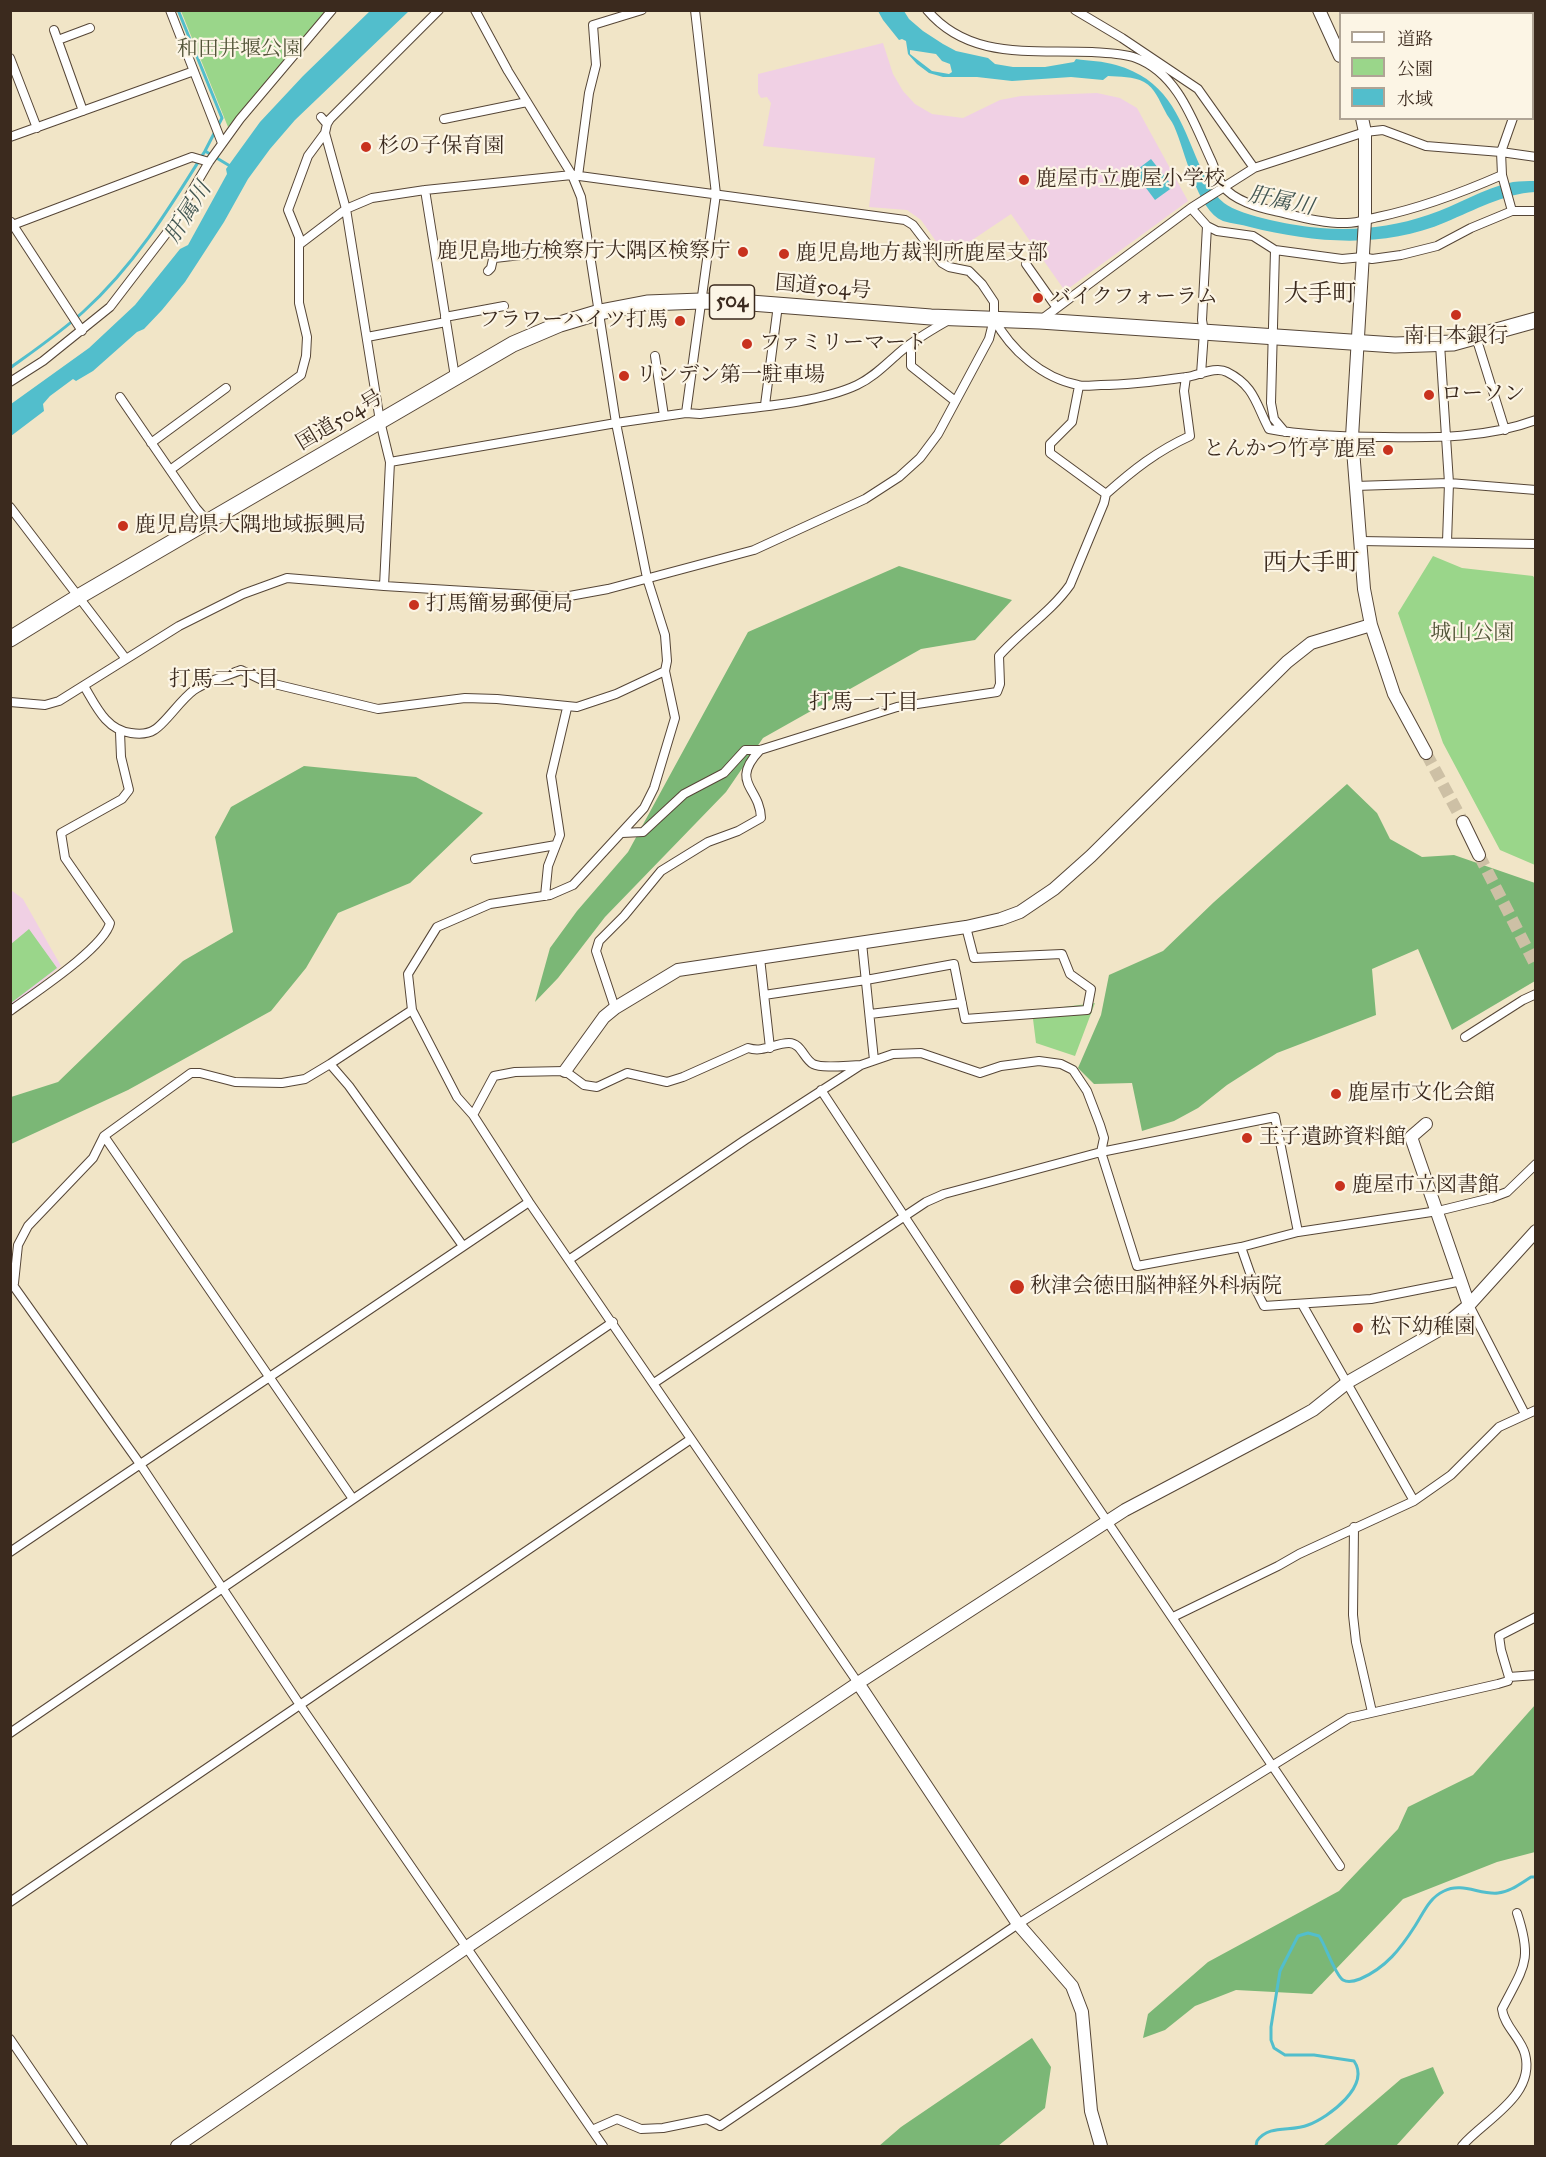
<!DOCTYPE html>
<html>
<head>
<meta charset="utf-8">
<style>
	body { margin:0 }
	#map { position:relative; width:1546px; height:2157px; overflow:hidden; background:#f1e5c7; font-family:"IM FELL Great Primer","Noto Serif JP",serif }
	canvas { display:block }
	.frame { position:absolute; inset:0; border:12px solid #3b2a1e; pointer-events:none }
	.legend { position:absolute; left:1339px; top:12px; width:195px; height:108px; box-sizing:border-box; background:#fcf5e5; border:2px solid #afa495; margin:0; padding:8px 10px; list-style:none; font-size:18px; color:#3b2a1e }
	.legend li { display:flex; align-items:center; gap:12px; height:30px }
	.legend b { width:30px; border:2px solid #afa495 }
</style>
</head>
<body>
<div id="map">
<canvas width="1546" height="2157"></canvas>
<div class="frame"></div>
<ul class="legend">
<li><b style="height:8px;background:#fff"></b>道路</li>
<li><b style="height:16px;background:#9ad68a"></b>公園</li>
<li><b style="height:16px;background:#52becc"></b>水域</li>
</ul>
</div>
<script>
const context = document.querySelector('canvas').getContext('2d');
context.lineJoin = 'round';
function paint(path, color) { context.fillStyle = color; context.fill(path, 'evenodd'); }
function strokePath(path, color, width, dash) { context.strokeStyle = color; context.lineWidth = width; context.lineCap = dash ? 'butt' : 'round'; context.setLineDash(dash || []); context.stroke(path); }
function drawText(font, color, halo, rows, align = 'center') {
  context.font = font + ' "IM FELL Great Primer","Noto Serif JP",serif'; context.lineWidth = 4.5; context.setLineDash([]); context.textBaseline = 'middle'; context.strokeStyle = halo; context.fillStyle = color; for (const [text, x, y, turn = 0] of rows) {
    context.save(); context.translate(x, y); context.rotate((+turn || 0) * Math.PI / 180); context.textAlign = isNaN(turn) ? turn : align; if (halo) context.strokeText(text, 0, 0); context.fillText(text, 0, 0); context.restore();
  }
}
const built = new Path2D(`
	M883,43L893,74L903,91L915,104L932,114L963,118L1000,100L1021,96L1097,93L1120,98L1137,108L1188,201L1065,291L1011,214L947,257L921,220L907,210L869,207L875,158L763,146L771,103L767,97L761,98L758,93V74Z
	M11,890L23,899L61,966L11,1007Z`);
const green = new Path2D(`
	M181,11H327L228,127Z
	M1433,556L1462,568L1533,576L1535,579V865L1500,850L1443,743L1398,613Z
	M29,929L57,968L11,1003V944Z
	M1095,1003L1075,1056L1036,1043L1032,1011Z`);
const forest = new Path2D(`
	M899,566L1012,600L975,640L921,649L763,738L726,792L605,917L558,978L535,1002L550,948L577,911L628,852L748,632Z
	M304,766L416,777L483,813L410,883L338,913L306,968L271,1011L128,1090L11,1144V1097L58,1082L183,961L233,932L215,837L231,807Z
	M1347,784L1377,813L1390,839L1422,857L1454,855L1535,883V981L1452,1030L1418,949L1372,969L1376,1015L1277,1053L1227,1085L1198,1108L1174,1121L1142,1131L1132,1083L1094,1084L1078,1068L1101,1015L1109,975L1163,951L1214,902Z
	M1535,1705V1852L1497,1862L1403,1899L1312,1994L1236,1990L1195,2006L1165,2030L1143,2038L1148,2014L1208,1962L1339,1891L1398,1829L1408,1807L1473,1775Z
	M1032,2038L1051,2067L1045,2108L998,2146H879L901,2127Z
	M1433,2067L1444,2093L1396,2146H1323L1401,2079Z`);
const water = new Path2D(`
	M371,10L409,11L295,120L270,149L248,179L224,222L185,282L162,310L144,329L137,332L93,371L76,381L73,379L50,396L43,404L44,411L11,436V404L89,348L135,305L180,249L188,245L227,174L226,169L260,122L303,76Z
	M878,11H904L909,19L923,31L943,44L956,51L988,58L995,64L1013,67H1045L1074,62L1076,59C1089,61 1103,61 1116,65C1165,79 1178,113 1196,157C1202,171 1211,193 1224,203C1242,217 1297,226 1320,228C1357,231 1393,227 1428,215C1456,206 1483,188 1513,182C1520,181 1528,181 1535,181V192C1503,194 1475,210 1446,222C1383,249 1314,243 1250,227C1241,224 1232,224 1223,221C1197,211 1185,150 1174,126C1172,121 1167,116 1165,111C1159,100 1155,88 1144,82C1133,76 1120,77 1108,76L1103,80L1071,77L1012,81L977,77H943L929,73L917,64L908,54L906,41L902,39L899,40L883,20ZM910,50L936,54L942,61L950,64L952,72L949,74L932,71L910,54Z
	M1151,159L1173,187L1155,200L1134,172Z`);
const stream = new Path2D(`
	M178,10L222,118L205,151L230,166
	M10,368C35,350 61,332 83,312C134,266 169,209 205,151
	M1256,2146L1257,2141C1269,2124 1291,2132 1308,2125C1329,2117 1371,2086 1354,2061L1314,2055H1285L1274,2048L1271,2040V2027L1280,1971L1298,1936L1308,1933L1319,1936C1326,1946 1335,1975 1343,1980C1348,1983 1355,1981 1360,1979C1386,1968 1401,1948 1415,1926C1424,1912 1429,1898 1444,1891C1462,1882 1480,1895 1498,1893C1510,1892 1521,1883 1531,1877H1536`);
const secondaryTunnel = new Path2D(`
	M1426,753L1463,822
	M1479,855L1536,966`);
const street = new Path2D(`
	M170,10L222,143
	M475,10L508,71L572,175L581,197L616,423L647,578L665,635L667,661L665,671L675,718L654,788L644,808L573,885L550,895L490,904L437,927L408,974L412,1010L457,1097L473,1115L529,1202L858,1683
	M927,10C970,61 1033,49 1092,52C1106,53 1123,53 1136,58C1179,74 1194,124 1212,162C1215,169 1218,180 1223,186C1233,200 1259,208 1275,211C1297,216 1325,224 1347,223C1357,223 1368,219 1378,217C1421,208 1461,193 1502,175
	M1075,10L1122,38L1198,89L1254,168
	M1494,10L1496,14
	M54,30L83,111
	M58,40L90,28
	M10,58L37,128
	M321,117L327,124L325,133L346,209L380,421L390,462L384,586
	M444,119L527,102
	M327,124L330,119L439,10
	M10,137L194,71
	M578,176L589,93L596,65L593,25L642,10
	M425,190L455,377
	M1191,208L1207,226L1217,231L1253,236L1275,250L1342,259L1363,257L1372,259L1401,255L1437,246L1471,228L1512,211H1536
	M1512,211L1502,175L1501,152L1513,118
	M11,222L82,331
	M10,226L192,157L209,162
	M1275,250L1271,403L1274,419L1285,432
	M1026,264L1057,308
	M488,271L491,268L493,259L495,258L589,247
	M445,317L504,306
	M994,319C1011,350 1042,378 1078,385C1085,387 1093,385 1101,385C1129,385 1159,381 1187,377C1199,375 1216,366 1227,372C1255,386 1256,405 1269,429C1307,436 1345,437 1384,437C1436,438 1487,438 1536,420
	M1042,319L1191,208L1254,168L1365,132L1383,130L1426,146L1501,152L1536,157
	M367,337L446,322
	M1476,337L1505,430
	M914,343L911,351V366L955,401
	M1440,344L1449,483L1447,542
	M655,356L664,416
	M1201,374L1204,332L1202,320L1207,226
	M10,382L43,361L110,307L169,230L209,162L240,119L332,10
	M120,397L196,508L208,522
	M765,405L778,305
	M686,413L716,194L695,10
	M151,443L226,388
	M390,462L616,423L686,413L700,414C745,408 817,404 857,385C874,377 886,364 900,352C915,339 934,329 950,319
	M170,470L301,375L306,356L307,337L299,303V237L288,210L308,156L325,133
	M1355,486L1449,483L1536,490
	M1106,494C1133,470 1157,451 1190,436L1184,391L1186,377
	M10,507L126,659
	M1361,541L1536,544
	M84,686C96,706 106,730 131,733C138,734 148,734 154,730C165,724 180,700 194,690C207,681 226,676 241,670L266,682L378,709L465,698L497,699L577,707L616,694L665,671
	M10,702L45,705L59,701L179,626L243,594L287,578L384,586L564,597L608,589L754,550L865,499L899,477L920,458L938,434L989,339L994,319V302L982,284L969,271L949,267L942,263L913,225L905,220L572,175L425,190L372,198L346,209L300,244
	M622,833L643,832L684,794L724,773L745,750H760L897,707L997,692L1000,684L999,656C1021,631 1051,612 1070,585L1104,503L1106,494L1050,453V444L1072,422L1079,386
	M475,859L556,845
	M545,896L548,866L560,835L551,776L567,708
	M862,943L874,1060
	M760,958L770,1048
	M764,995L866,980L954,964L965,1019L1087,1010L1091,989L1070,974L1062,954L974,958L966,927
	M615,1008L596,951L599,941L624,916L661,871L708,842L738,831L761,818C760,787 729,783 760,750
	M10,1011C33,994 104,948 110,923L65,858L61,833L122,799L129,790L121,757L120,732
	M870,1014L962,1003
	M1465,1037L1523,1000L1536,994
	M330,1064L349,1086L463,1246
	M821,1090L1036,1416L1340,1866
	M473,1115L494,1076L515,1072L565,1071L584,1085L597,1087L627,1073L667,1082L683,1077L748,1048C764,1053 774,1043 789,1043C801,1043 804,1059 813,1064C823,1069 849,1065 861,1065
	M104,1136L353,1499
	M1241,1247L1256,1290L1264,1306L1371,1299L1462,1281
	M570,1259L745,1140L861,1065L893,1054L921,1053L980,1073L1001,1066L1039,1061L1061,1064L1073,1070L1087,1091L1100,1125L1104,1138L1101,1152L1275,1117L1298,1232
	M10,1281L140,1464L300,1705L603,2146
	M14,1283L18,1245L28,1226L93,1158L104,1136L191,1073H200L235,1082L282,1083L305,1079L330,1064L412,1010
	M1302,1304L1414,1501
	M1469,1305L1525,1414
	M654,1383L926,1202L944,1194L1101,1152L1137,1266L1241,1247L1298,1232L1438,1211L1491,1198L1507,1192L1536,1164
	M1354,1527L1353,1615L1356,1642L1372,1712
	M10,1552L529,1202
	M1173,1617L1278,1566L1299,1554L1414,1501L1451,1475L1499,1427L1536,1410
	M1509,1677L1501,1650L1499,1636L1536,1617
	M1509,1677L1536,1675
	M10,1733L613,1322
	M10,1902L691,1439
	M10,2039L83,2146
	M592,2130L617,2119L641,2129L663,2128L707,2119L720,2126L1018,1924L1349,1718L1498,1684L1508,1681L1509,1677
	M1462,2146C1484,2120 1536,2096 1525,2054C1521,2038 1504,2026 1502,2009C1524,1966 1533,1961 1517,1913`);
const secondary = new Path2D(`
	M1319,10L1340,56
	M1362,118L1365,132V220L1352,437L1364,589L1371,625L1394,694L1426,753
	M1463,822L1479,855
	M565,1071L604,1017L615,1008L678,970L966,927L1001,919L1020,912L1054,889L1091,856L1287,662L1311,643L1371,625
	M1426,1124L1411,1137L1469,1305
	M858,1683L1018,1924L1072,1986L1082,2012L1091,2111L1101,2146
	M177,2146L467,1947L858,1683L1125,1510L1286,1425L1313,1410L1348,1382L1439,1330L1469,1305L1536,1231`);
const highway = new Path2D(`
	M10,639L78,597L513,344L560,324L600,312L647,303L701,301L738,302L931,317L1040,321L1395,345L1453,343L1536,320`);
const markers = [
	[366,147,6,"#c8321e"],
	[1024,180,6,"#c8321e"],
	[743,252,6,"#c8321e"],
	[784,254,6,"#c8321e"],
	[1038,298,6,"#c8321e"],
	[1456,315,6,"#c8321e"],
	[680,321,6,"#c8321e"],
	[747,344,6,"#c8321e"],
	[624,376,6,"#c8321e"],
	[1429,395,6,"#c8321e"],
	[1388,450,6,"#c8321e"],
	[123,526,6,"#c8321e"],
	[414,605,6,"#c8321e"],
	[1336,1094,6,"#c8321e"],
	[1247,1138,6,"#c8321e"],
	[1340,1186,6,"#c8321e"],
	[1017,1287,8,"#c8321e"],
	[1358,1328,6,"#c8321e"]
];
const shields = [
	[732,302,45]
];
const shieldNames = [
	["504",732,302]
];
const parkNames = [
	["和田井堰公園",240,50],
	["城山公園",1472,634]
];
const poiNames = [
	["杉の子保育園",378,147],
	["鹿屋市立鹿屋小学校",1036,180],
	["鹿児島地方検察庁大隅区検察庁",731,252,"right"],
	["鹿児島地方裁判所鹿屋支部",796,254],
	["バイクフォーラム",1050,298],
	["フラワーハイツ打馬",668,321,"right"],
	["南日本銀行",1456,337,"center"],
	["ファミリーマート",759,344],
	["リンデン第一駐車場",636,376],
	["ローソン",1441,395],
	["とんかつ竹亭 鹿屋",1376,450,"right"],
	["鹿児島県大隅地域振興局",135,526],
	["打馬簡易郵便局",426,605],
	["鹿屋市文化会館",1348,1094],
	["王子遺跡資料館",1259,1138],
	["鹿屋市立図書館",1352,1186],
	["秋津会徳田脳神経外科病院",1030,1287],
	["松下幼稚園",1370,1328]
];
const streetNames = [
	["国道504号",823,288,5],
	["国道504号",340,421,-31]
];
const waterNames = [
	["肝属川",1281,202,12],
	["肝属川",189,213,-58]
];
const neighbourhoodNames = [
	["打馬二丁目",224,681],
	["打馬一丁目",864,704]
];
const quarterNames = [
	["大手町",1320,295],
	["西大手町",1311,564]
];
paint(built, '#f0d0e4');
paint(green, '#9ad68a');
paint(forest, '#7bb776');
paint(water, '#52becc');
strokePath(stream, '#52becc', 3);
strokePath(secondaryTunnel, '#cdc0a5', 12, [12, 6]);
strokePath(street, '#564637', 10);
strokePath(secondary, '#564637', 14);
strokePath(highway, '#564637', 17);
strokePath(street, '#fff', 8);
strokePath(secondary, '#fff', 12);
strokePath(highway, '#fff', 15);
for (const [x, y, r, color] of markers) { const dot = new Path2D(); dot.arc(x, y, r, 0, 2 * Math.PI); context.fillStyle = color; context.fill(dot); strokePath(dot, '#fcf5e5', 2); }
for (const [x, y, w] of shields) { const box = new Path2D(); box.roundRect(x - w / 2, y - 17, w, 34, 4.5); context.fillStyle = '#fcf5e5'; context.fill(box); strokePath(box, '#3b2a1e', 1.5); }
drawText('bold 20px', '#3b2a1e', null, shieldNames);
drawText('21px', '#535539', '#fcf5e5', parkNames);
drawText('21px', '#3b2a1e', '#fcf5e5', poiNames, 'left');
drawText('21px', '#3b2a1e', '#fcf5e5', streetNames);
drawText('italic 22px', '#425652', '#fcf5e5', waterNames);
drawText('22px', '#3b2a1e', '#fcf5e5', neighbourhoodNames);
drawText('24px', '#3b2a1e', '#fcf5e5', quarterNames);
</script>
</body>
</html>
